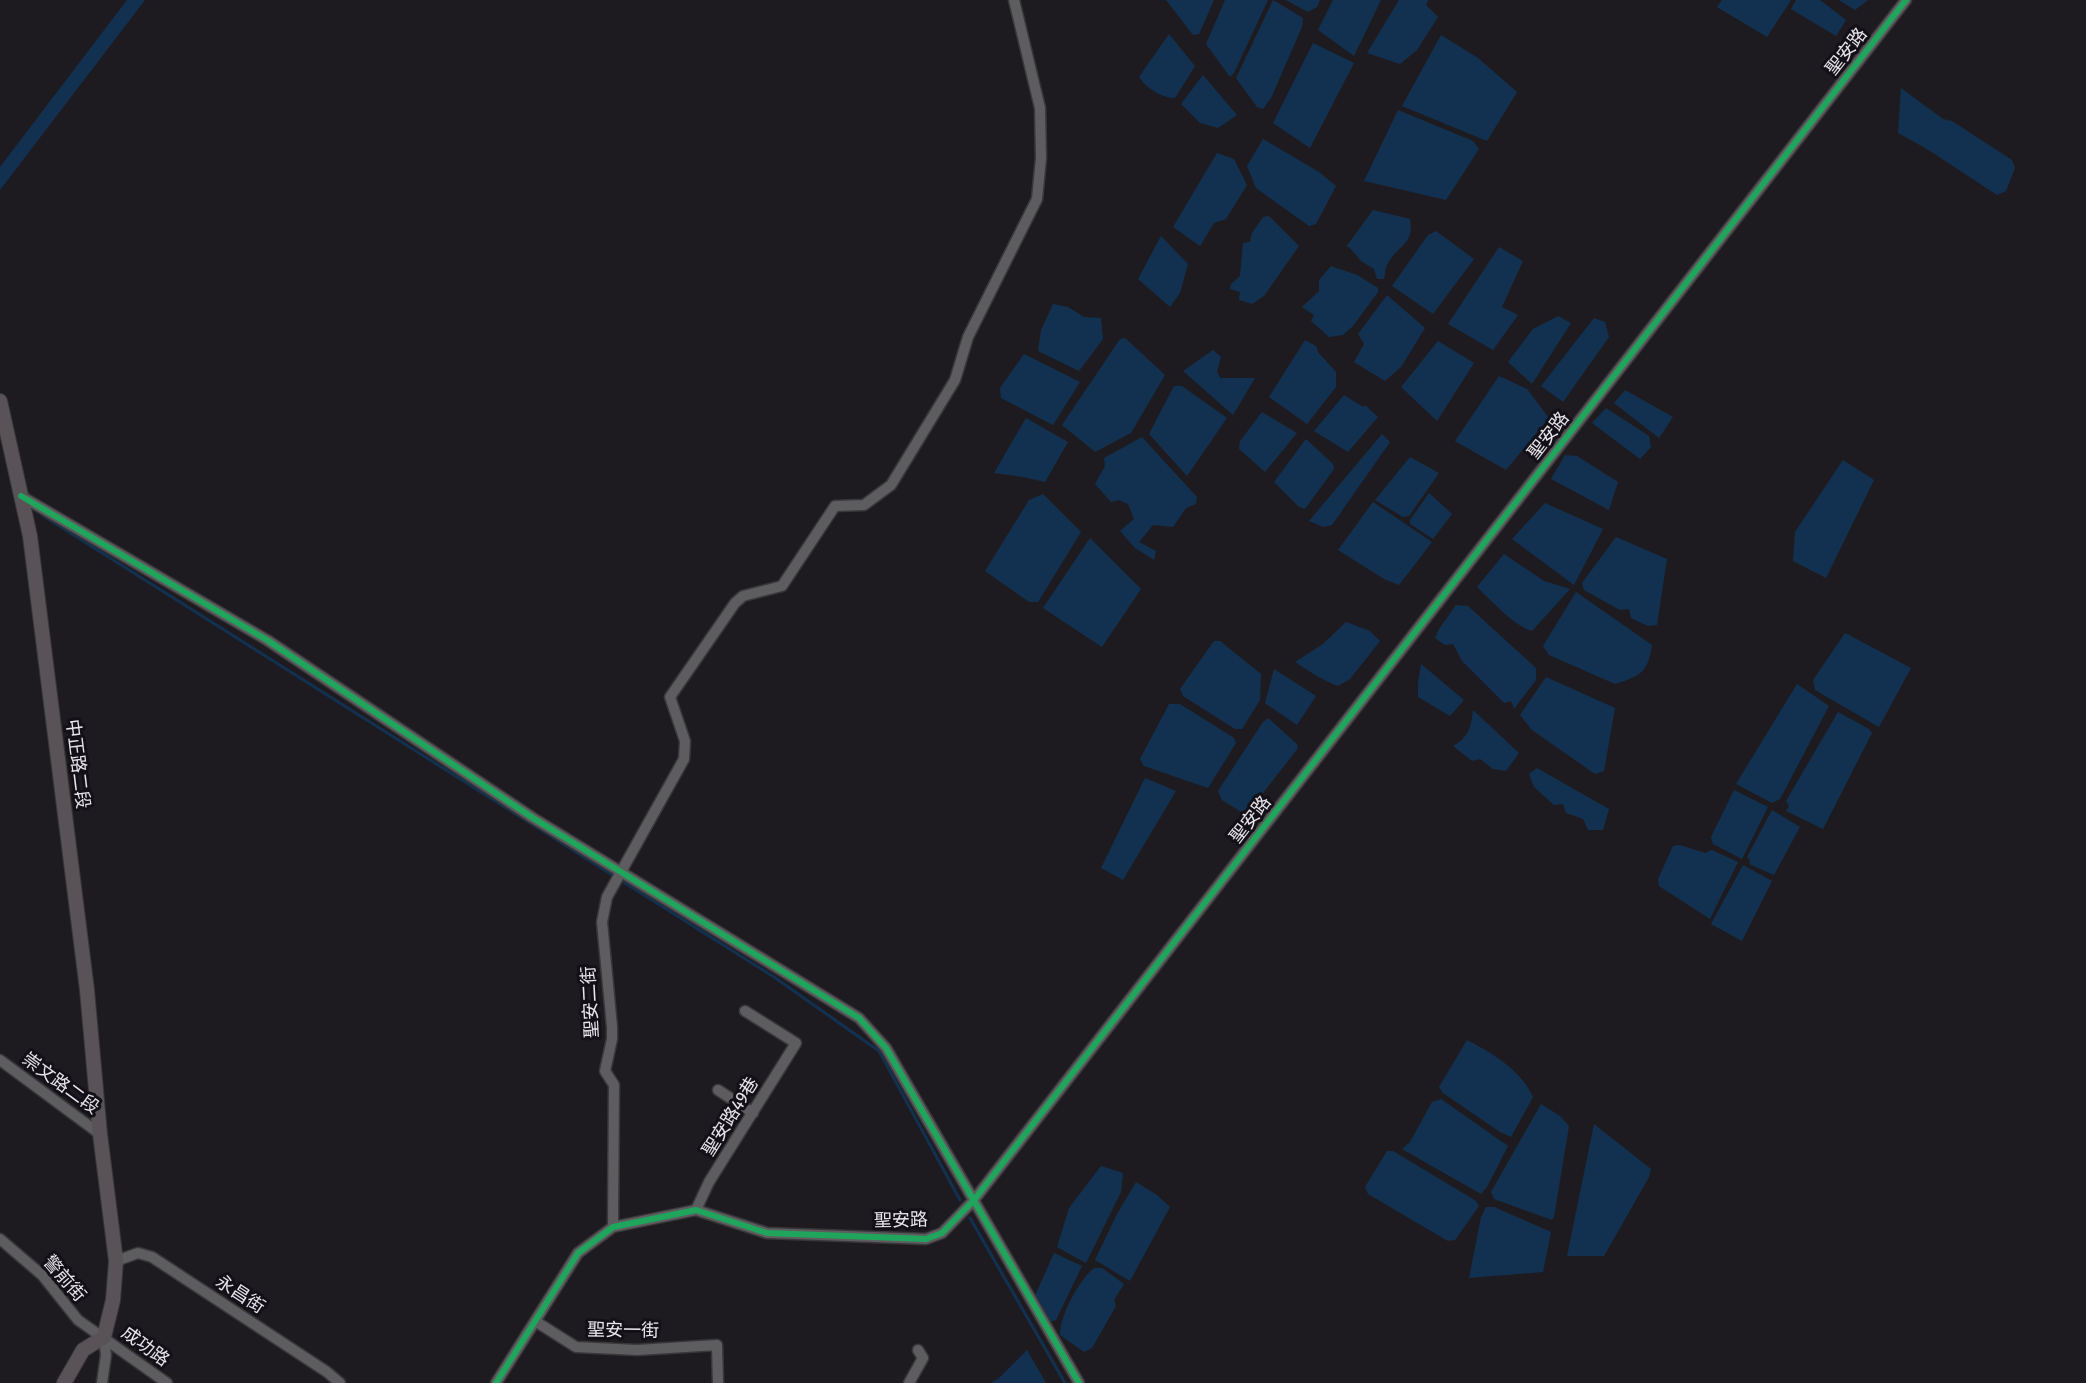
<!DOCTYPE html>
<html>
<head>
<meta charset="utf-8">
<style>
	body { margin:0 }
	canvas { display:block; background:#1d1b1f }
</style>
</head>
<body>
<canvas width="2086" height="1383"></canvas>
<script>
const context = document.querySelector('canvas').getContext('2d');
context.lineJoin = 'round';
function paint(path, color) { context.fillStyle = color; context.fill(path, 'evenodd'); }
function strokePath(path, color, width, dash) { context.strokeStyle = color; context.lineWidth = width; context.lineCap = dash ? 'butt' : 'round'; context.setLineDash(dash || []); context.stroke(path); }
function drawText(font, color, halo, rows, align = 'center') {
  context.font = font + ' "Fira Sans Condensed","Noto Sans TC",sans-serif'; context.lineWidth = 6; context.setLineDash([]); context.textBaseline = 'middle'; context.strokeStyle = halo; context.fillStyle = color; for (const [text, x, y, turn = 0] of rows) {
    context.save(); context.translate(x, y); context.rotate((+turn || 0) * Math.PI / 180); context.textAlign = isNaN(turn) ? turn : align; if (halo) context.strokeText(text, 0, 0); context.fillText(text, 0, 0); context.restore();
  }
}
const water = new Path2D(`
	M127,0H145L0,190V167Z
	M1166,0H1214L1199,34L1193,35Z
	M1225,0H1268L1234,73L1230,77L1206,44Z
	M1273,0L1303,18L1302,27L1271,98L1263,109L1257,107L1236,78Z
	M1286,0H1320L1317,7L1308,12Z
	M1333,0H1381L1354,56L1318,30Z
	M1399,0H1428L1426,5L1438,17L1417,50L1400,64L1367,53Z
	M1722,0H1791L1767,37L1717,7Z
	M1796,0H1820L1846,20L1836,36L1791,9Z
	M1839,0H1868L1855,10Z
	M1169,34L1195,66L1175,98C1162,98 1146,88 1139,77Z
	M1441,35L1478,58L1517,92L1487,141L1402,106Z
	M1313,43L1354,63L1310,148L1273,123Z
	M1203,75L1237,115L1218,128L1200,123L1181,104Z
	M1901,88L1943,119L1952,121L2012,160L2015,168L2006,191L1997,195L1927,149L1898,133Z
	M1398,110L1473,141L1479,149L1446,200L1364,181Z
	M1263,139L1319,172L1336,186L1316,224L1309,226L1256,188L1247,166Z
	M1217,153L1234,159L1247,185L1226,219L1214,223L1200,246L1173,227Z
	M1373,210L1410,219C1415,245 1397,245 1387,265C1385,269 1385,275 1384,279H1377L1374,269L1361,261L1349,247H1346Z
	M1269,216L1299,246L1264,296L1252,304L1239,300L1240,292L1230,289L1231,284L1240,276L1243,243L1250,242L1252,233L1263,217Z
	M1436,231L1474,259L1433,314L1392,286L1428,235Z
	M1161,236L1188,264L1180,293L1170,307L1138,279Z
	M1499,247L1523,261L1502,307L1518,315L1493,350L1448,324Z
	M1331,266L1357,275L1378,288V292L1353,326L1343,335L1329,337L1311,321L1314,315L1302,307L1319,291V280Z
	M1387,295L1425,328L1401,367L1385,381L1354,362L1364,344L1358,334Z
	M1053,304L1068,307L1084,317L1101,318L1103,339L1079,371L1038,351L1041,330Z
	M1558,316L1571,323L1532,384L1508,362L1533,329Z
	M1594,318L1605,322L1609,337L1563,402L1541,386Z
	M1125,338L1165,375L1131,433L1095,452L1062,425L1120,339Z
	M1305,340L1316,346L1318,352L1336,372V387L1307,424L1269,397Z
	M1438,341L1474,363L1437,421L1401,387Z
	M1213,350L1221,357L1217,371L1220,378H1255L1233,415L1183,371Z
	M1024,354L1080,382L1053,425L1001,398L1000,388Z
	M1499,376L1527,389L1549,418L1506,470L1455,441Z
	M1174,386H1182L1227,418L1187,476L1149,434Z
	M1625,390L1673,417L1659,438L1614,403Z
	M1344,395L1363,407L1365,405L1378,417L1348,452L1314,431Z
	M1606,408L1649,436L1651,447L1640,459L1592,423Z
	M1262,412L1297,433L1265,472L1239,449L1240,441Z
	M1026,418L1068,442L1045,482L1023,477L994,473Z
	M1382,434L1390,442L1332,525L1324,527L1309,521Z
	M1142,437L1197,497L1196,504L1186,508L1173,527L1153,525L1139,542L1156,551L1154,560L1135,548L1120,531L1134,519L1128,504L1119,500L1111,502L1095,484L1105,466L1104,458Z
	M1306,439L1333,464L1334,469L1305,509L1299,507L1274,482Z
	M1565,455L1577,456L1618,482L1609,510L1551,479Z
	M1410,457L1439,473L1409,516L1403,517L1375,500Z
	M1843,460L1874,480L1826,578L1793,561L1795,532Z
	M1429,493L1452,514L1433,539L1410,524V520Z
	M1043,494L1081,532L1038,602H1029L985,571L1029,500Z
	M1373,502L1432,542L1399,585L1384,579L1338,550Z
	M1545,503L1603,529L1574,585L1512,539Z
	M1616,537L1667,559L1657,625L1648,626L1631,618L1629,609L1620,610L1584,590L1582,583Z
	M1090,538L1141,589L1102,647L1043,608Z
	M1504,554L1544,581L1570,589L1532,631C1513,625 1492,601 1477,587Z
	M1576,592L1652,645C1648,672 1641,676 1615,684L1549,655L1543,646Z
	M1456,605L1468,606L1536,668V680L1514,709L1511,701L1504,703L1462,661L1453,644L1445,645L1435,638L1439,629Z
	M1346,622L1370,631L1380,641L1350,679L1338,686C1322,680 1309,671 1295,662L1323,644Z
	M1845,633L1911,668L1879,727L1815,690L1813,680Z
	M1214,641H1220L1261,674L1260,700L1242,729H1235L1183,696L1180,689Z
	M1421,664L1464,700L1450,716L1418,697V682Z
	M1274,669L1316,696L1297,725L1265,703Z
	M1546,677L1615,708L1604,771L1595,774L1532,730L1520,715Z
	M1797,684L1829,706L1780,799L1772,803L1736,784Z
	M1169,704H1180L1234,738L1236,743L1208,788L1144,766L1140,759Z
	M1473,710L1519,753L1506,771L1493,769L1480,759L1472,761L1453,746C1469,737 1471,727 1473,710Z
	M1838,712L1869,729L1872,733L1823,829L1786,811L1789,806L1786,801Z
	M1268,718L1297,744L1298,748L1246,815L1222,800L1218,791L1263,722Z
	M1537,768L1609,809L1603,830H1588L1583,819L1566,813L1563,804L1554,805L1534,787L1529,774Z
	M1145,778L1176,791L1123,880L1101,868Z
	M1734,790L1768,807L1742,859L1713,844L1711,837Z
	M1772,810L1800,827L1774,875L1749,864L1750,860L1747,857Z
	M1680,845L1705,853L1712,850L1738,862L1710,919L1659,886L1658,879L1673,846Z
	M1743,865L1772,881L1742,941L1711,924Z
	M1467,1040C1492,1053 1521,1070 1533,1097L1511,1137L1500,1132L1443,1093L1439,1087Z
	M1441,1099L1508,1146L1487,1187L1481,1194L1402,1149L1410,1142L1432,1102Z
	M1541,1104L1560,1116L1569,1126L1554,1217L1552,1220L1494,1199L1491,1192Z
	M1594,1124L1651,1169L1649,1177L1604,1256H1567Z
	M1387,1151H1393L1476,1201L1479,1206L1455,1240L1448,1241L1368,1194L1365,1187Z
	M1101,1166L1123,1173L1121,1192L1086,1263L1057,1247L1069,1208Z
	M1136,1182L1157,1195L1170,1207L1130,1281L1095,1260L1117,1214Z
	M1486,1207H1494L1551,1232L1543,1272L1469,1278L1481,1217Z
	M1054,1253L1082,1266L1056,1320L1049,1322L1034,1298Z
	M1094,1268H1102L1124,1284L1114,1300L1116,1306L1092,1348L1084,1352L1060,1335C1060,1315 1079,1280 1094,1268Z
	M1027,1350L1046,1383H991L999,1378Z`);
const stream = new Path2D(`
	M42,515L774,977L879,1051L960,1200
	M970,1218L1065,1383`);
const minor = new Path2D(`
	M21,496L267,640L533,818L859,1018L886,1048L1079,1383
	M0,1060L100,1134
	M718,1090L753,1113
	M696,1210L709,1182L796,1043L745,1011
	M613,1227L614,1085L605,1071L612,1039V1027L602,922L607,897L684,759L685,741L670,697L735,603L743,596L782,586L835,506L864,505L891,485L955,380L968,337L1037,199L1041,158L1040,108L1014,0
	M0,1239L42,1275L78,1320L167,1383
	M116,1261L138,1253L152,1257L327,1372L340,1383
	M535,1321L576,1347L637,1350L717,1345L718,1383
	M102,1383L106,1355L104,1337
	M496,1383L578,1253L613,1227L696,1210L767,1233L926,1239L942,1233L974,1200L1906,0
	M909,1383L923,1358L918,1350`);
const major = new Path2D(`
	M0,401L30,536L87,990L100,1134L116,1261L113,1300L104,1337L83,1350L64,1383`);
const cycleway = new Path2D(`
	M21,496L267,640L533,818L859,1018L886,1048L1079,1383
	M496,1383L578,1253L613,1227L696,1210L767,1233L926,1239L942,1233L974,1200L1906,0`);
const streetNames = [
	["聖安路",1847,52,-52],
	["聖安路",1549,436,-52],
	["中正路二段",77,764,83],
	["聖安路",1251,820,-52],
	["聖安二街",591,1002,-93],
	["崇文路二段",60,1084,36],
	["聖安路49巷",731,1117,-58],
	["聖安路",901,1221,-1],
	["警前街",64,1279,49],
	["永昌街",240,1295,33],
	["聖安一街",623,1331,1],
	["成功路",145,1347,36]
];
paint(water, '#123150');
strokePath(stream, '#123150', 3);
strokePath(minor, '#383739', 13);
strokePath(major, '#383739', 16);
strokePath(minor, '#5d5c5e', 10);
strokePath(major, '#595357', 14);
strokePath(cycleway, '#20a55d', 6);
drawText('18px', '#e7e6eb', '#131117', streetNames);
</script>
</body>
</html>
